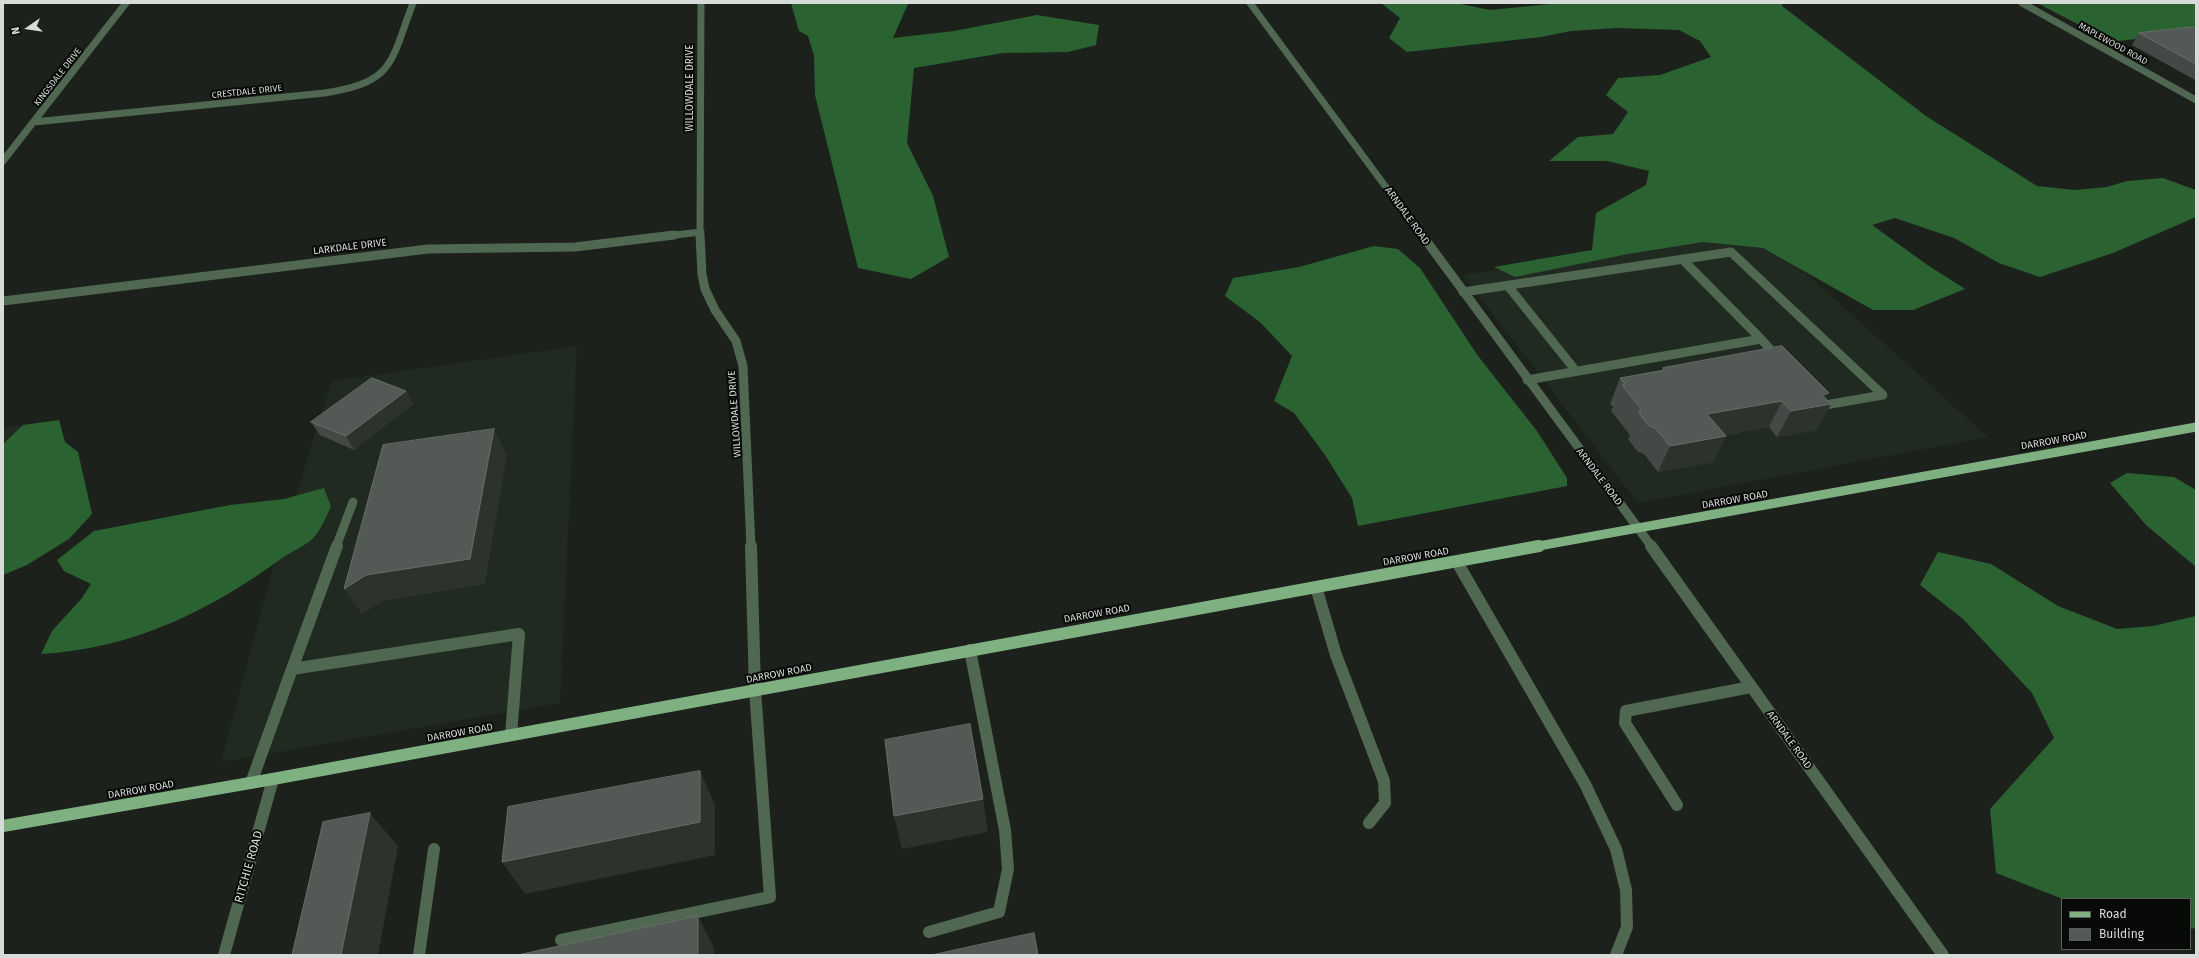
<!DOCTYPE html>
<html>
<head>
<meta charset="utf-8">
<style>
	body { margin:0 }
	#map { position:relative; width:2199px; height:958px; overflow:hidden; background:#1c211c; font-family:"Fira Sans",sans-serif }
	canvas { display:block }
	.frame { position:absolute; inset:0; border:4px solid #d8dcd8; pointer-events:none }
	.legend { position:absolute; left:2061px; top:898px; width:130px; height:52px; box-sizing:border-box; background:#080a08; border:1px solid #5b5e5b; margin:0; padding:5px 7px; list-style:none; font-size:12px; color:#d8dcd8 }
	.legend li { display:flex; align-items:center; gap:8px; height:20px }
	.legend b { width:20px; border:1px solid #5b5e5b }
	.north { position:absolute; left:8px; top:8px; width:40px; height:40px; -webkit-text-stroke:3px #080a08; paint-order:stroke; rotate:257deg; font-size:11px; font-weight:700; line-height:16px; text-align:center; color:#d8dcd8 }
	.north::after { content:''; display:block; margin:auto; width:14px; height:18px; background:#d8dcd8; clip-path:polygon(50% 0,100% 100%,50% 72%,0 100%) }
</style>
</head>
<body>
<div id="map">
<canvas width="2199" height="958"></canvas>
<div class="frame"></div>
<ul class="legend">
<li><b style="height:5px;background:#7fb082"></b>Road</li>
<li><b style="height:11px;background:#535954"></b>Building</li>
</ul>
<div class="north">N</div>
</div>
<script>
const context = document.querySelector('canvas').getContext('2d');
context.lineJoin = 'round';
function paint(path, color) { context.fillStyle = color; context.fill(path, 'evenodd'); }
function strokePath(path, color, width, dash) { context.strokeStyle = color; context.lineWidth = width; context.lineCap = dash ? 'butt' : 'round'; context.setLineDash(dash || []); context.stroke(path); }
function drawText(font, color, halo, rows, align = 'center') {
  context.font = font + ' "Fira Sans",sans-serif'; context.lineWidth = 4; context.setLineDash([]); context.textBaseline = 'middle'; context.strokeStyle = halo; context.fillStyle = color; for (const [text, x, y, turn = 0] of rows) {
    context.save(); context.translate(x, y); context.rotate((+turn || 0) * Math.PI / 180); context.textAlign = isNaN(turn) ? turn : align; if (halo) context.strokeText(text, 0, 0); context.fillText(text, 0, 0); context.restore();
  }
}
const built = new Path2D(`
	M1759,231L1988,437L1638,503L1463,275Z
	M577,346L560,703L221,762L274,564L332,381Z
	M23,425L3,444V427Z`);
const forest = new Path2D(`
	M791,3H911L908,4L893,38L954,31L1037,15L1099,25L1096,45L1068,52L1003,53L914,68L907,143L933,196L949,257L911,279L858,268L815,95L814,56L808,36L799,31Z
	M1381,3H1456L1490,10L1561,3H1783L1782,6L1926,116L2037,186L2075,190L2107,187L2127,181L2163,178L2196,190V217L2113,253L2040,277L1999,263L1954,238L1895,218L1872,225L1926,264L1965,289L1913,310H1873L1763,248L1703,242L1628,254L1515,277L1494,267L1592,250L1596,213L1646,185L1649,171L1607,161H1549L1578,137L1613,134L1628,112L1606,95L1618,78L1660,75L1711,57L1700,41L1679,30L1617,28L1571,31L1541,37L1407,52L1389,38L1400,18Z
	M2040,3H2196V31L2112,42L2039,4Z
	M1374,246L1398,249L1420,268L1478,356L1537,431L1567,478V486L1358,526L1352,498L1325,455L1294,413L1274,401L1292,356L1261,323L1225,296L1233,278L1299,267Z
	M59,420L65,442L78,452L92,514L69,539L27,565L3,575V444L23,425Z
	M2127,473L2174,477L2196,490V567L2146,525L2110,483Z
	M324,488L331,507C326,516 322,528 315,536C308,545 292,551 282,558C210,611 132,649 41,654L52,631L82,598L91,584L64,571L57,560L94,531L230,505L284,499Z
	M1938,552L1991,564L2058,606L2117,629L2153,626L2196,616V928L2190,929V899H2063L1996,873L1990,809L2054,738L2032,693L1963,619L1920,585Z`);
const serviceFar1 = new Path2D(`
	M1682,259L1761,339
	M1508,286L1576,371
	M1463,292L1731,252L1883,395L1825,405L1820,400
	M1527,380L1761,339L1779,359
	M336,547L353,502`);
const service = new Path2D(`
	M1457,562L1585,784L1616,849L1626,890L1627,927L1616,955
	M1316,587L1336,655L1384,781L1385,803L1369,823
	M292,669L337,546
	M251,783L292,669L519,634L511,735
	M1677,805L1625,723L1626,711L1751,687
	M929,932L999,912L1008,869L1005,830L970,650
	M561,940L770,897L755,690
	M419,955L434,849`);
const minorFar2 = new Path2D(`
	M1250,3L1422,236
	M2022,3L2196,100
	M34,122L325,93C395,82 390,63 413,3
	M3,161L126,3
	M666,236L701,232
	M700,236L701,3`);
const minorFar1 = new Path2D(`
	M700,235L702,274L705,289L715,310L736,341L743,366L751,547
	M1422,235L1652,547
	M3,301L428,249L575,247L674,235`);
const minor = new Path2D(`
	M751,546L755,690
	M1651,546L1943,955
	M224,955L273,779`);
const primaryFar1 = new Path2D(`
	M1533,547L2196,427`);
const primary = new Path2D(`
	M3,826L273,779L1539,546`);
const wall = new Path2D(`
	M2196,29V80H2195L2132,45L2139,33Z
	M1663,368L1826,399L1817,430L1777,437L1769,427L1725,435L1726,436L1713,462L1658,472L1645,455L1637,451L1628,439L1630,435L1611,411L1613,407L1610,404L1620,378L1661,371Z
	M406,391L413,404L354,450L320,435L311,422Z`);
const shadedWall = new Path2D(`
	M406,391L413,404L354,450L346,436Z
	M1829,393L1822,405L1831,404L1817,430L1777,437L1791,411L1822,395Z
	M1782,401L1769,427L1695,440L1707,414Z
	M494,429L507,455L485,584L383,601L362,614L344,589L366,575Z
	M1726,436L1713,462L1658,472L1670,446Z
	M700,771L715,805V855L525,894L502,862Z
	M983,799L988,832L902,849L894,816Z
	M370,813L398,846L378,955H341Z
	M698,916L714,948V955H698Z`);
const building = new Path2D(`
	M2193,27L2196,29V64L2139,33Z
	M1782,346L1829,393L1822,395L1831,404L1791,411L1782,401L1707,414L1726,436L1670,446L1656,429L1648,425L1639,413L1641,409L1622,385L1625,384L1620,378L1665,370L1663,368Z
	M372,378L406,391L346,436L311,422Z
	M494,429L470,559L366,575L344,589L383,445Z
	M970,724L983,799L894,816L885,740Z
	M700,771V822L502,862L508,807Z
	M370,813L341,955H292L323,822Z
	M698,916V955H518Z
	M1034,933L1038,955H932Z`);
const farStreetnames = [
	["MAPLEWOOD ROAD",2113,44,29],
	["KINGSDALE DRIVE",58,77,-52],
	["CRESTDALE DRIVE",247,92,-6]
];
const streetNames = [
	["WILLOWDALE DRIVE",690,88,-90],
	["ARNDALE ROAD",1407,216,54],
	["LARKDALE DRIVE",350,247,-7],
	["WILLOWDALE DRIVE",735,414,-94],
	["DARROW ROAD",2054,441,-10],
	["ARNDALE ROAD",1599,477,53],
	["DARROW ROAD",1735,500,-10],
	["DARROW ROAD",1416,557,-10],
	["DARROW ROAD",1097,614,-10],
	["DARROW ROAD",779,674,-11],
	["DARROW ROAD",460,733,-10],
	["ARNDALE ROAD",1789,740,54],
	["DARROW ROAD",141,790,-10]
];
const nearStreetnames = [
	["RITCHIE ROAD",249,867,-74]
];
paint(built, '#202a21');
paint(forest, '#2a6331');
strokePath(serviceFar1, '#506751', 9);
strokePath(service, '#506751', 12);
strokePath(minorFar2, '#506751', 7);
strokePath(minorFar1, '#506751', 9);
strokePath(minor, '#506751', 12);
strokePath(primaryFar1, '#7fb082', 9);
strokePath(primary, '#7fb082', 12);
paint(wall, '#434944');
paint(shadedWall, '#2d322d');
paint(building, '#535954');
strokePath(building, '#686d69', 1);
drawText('9px', '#d8dcd8', '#080a08', farStreetnames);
drawText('10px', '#d8dcd8', '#080a08', streetNames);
drawText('12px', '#d8dcd8', '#080a08', nearStreetnames);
</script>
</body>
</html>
